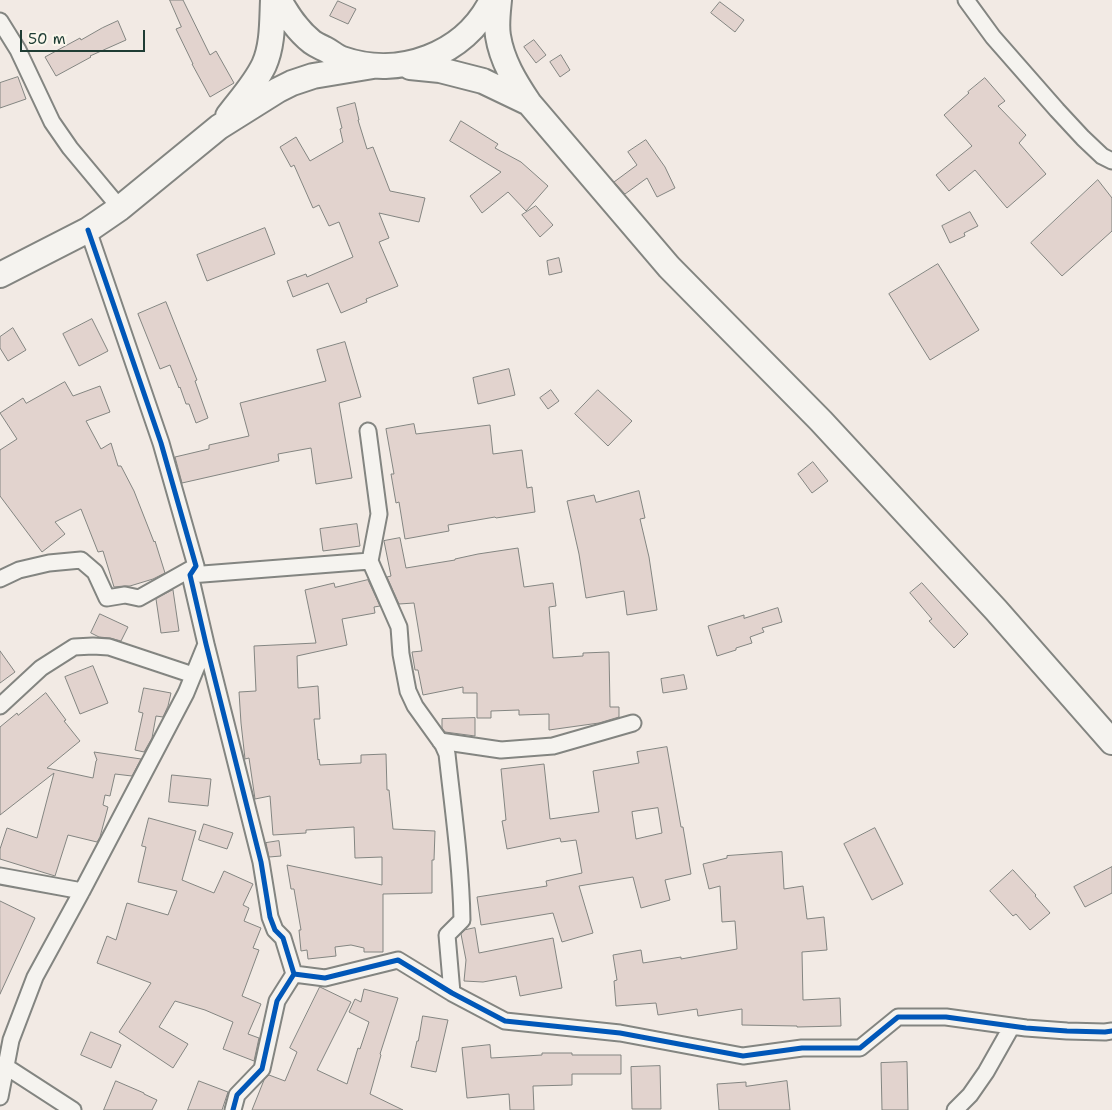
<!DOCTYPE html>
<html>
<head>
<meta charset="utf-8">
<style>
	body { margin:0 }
	#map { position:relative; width:1112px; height:1110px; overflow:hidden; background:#f2eae4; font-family:"Shantell Sans",sans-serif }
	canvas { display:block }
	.scale { position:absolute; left:20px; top:30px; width:125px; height:22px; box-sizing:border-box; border:2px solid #1f3d34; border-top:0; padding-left:6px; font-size:15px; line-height:18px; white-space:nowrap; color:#1f3d34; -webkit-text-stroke:4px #fbf7ec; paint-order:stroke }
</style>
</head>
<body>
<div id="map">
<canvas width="1112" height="1110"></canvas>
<div class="scale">50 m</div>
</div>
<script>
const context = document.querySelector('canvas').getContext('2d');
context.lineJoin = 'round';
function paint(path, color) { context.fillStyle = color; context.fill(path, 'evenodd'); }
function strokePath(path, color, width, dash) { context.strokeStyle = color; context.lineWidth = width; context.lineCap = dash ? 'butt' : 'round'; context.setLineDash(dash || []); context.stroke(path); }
const building = new Path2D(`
	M170,0H183L210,55L216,51L234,83L210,97L192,64H193L176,29L181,27Z
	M338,1L356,9L348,24L330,16Z
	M720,2L744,20L735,32L711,13Z
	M118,21L126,40L90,56L91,57L56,76L45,57L80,38L81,40L102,28Z
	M534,40L546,55L536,63L524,47Z
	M561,55L570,70L560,77L550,62Z
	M18,77L26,99L0,108V83Z
	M985,78L1005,101L998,106L1026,135L1019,143L1046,174L1007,208L975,170L949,191L936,175L972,146L944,115L969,93L968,92Z
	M355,103L359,120H358L367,149L373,147L390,191L425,198L419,222L379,213L389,238L379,242L398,286L366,299L367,302L341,313L328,283L293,297L287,281L306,274L307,277L353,257L339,222L329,226L319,205L313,208L294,165L291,167L280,147L296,137L310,161L343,142L340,129L342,128L337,108Z
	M461,121L498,144L495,148L521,162L548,186L526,211L508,192L482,213L470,196L501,172L450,141Z
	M646,140L665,167L675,188L657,197L647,178L625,194L614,182L637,165L628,152Z
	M1098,180L1112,198V231L1062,276L1031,243Z
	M536,206L553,225L540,237L522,215Z
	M970,212L978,226L964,233L965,236L950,243L942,226Z
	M265,228L275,254L207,281L197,255Z
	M559,258L562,272L549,275L547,261Z
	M938,264L979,330L930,360L889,294Z
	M166,302L197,380L195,381L208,418L196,423L189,404H186L180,387L179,388L170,365L160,369L138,314Z
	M92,319L108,351L79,366L63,334Z
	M13,328L26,350L8,361L0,348V337Z
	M345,342L361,397L339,403L352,478L316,484L311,448L278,454L279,461L182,483L175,457L209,449V445L249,436L240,403L326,381L317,350Z
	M509,369L515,395L478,404L473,378Z
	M65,382L73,396L100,386L110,412L86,421L101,449L111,443L118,466H121L134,491L154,542L155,541L165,573L153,579L130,586H124L114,587L103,551L98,552L81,509L55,522L65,534L42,552L0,496V450L17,439L0,413L23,398L26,403Z
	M551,390L559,401L548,409L540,398Z
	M598,390L632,421L608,446L575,414Z
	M414,424L416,434L490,425L493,454L522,450L527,488L532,487L535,512L496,518L495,517L448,525L449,531L405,539L399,502L396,503L391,474H394L386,429Z
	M813,462L828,481L812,493L798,474Z
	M639,491L645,518L640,519L649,557L657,610L627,615L624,591L586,598L579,554L567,501L594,495L596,502Z
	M357,524L360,546L323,551L320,529Z
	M400,538L406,568L455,560V559L478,554L518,548L524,587L553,583L556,606L549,607L553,658L583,656V653L609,652L610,707H619V717L599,723L549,730V714L519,715V710L491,711V718H477V693H463V687L423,695L418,670H415L412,652L422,651L414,603L399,604L387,577L391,576L384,541Z
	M368,580L380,606L374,607L375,613L342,619L347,645L297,656L298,688L318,686L320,719H314L318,760L319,759L320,765L361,763V755L386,754L387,790H389L393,829L435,831L434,860H432V893L383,894V952H364V948L351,945L335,947L336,956L308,959L307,950L301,951L299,930H301L294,889H291L287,865L382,885V857L355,858L354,827L306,830V833L273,835L270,796L255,799L249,758L245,759L241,723L239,692L256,691L254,646L316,643L305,590L334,583L335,587Z
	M922,583L968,634L954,648L929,621L932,619L910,593Z
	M173,590L179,631L161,633L156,599Z
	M778,608L782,622L762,628L764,632L750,637L752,643L736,648V650L717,656L708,626L744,615V618Z
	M100,614L128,627L121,641L110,638L99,637L91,633Z
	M0,651L15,672L0,683Z
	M93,666L108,703L80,714L65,677Z
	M684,675L687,689L663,693L661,679Z
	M144,688L171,693L168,706L163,717L156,716L152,738L144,752L135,750L143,713L139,712Z
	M46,693L66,720L64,721L80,741L47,768L93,778L96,761L97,760L94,752L141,759L132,776L115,774L110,796L105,795L103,805L108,807L100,837L97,842L68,835L55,876L0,859V849L7,828L37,838L54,773L0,815V727L17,713L18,715Z
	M475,718V736L445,732L442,728V719Z
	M667,747L681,827H683L691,874L665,880L670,900L641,908L633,877L579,886L593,933L562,942L553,913L481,925L477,897L547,886L546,881L582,873L576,840L561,842L560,838L507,849L502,821L506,820L501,769L544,764L550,819L599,812L593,771L639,763L637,752ZM658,808L662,833L636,839L632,812Z
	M172,775L211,779L208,806L169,802Z
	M149,818L196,831L182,880L214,893L224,871L253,884L243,905L249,908L244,921L261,928L253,948L259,950L242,996L261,1004L248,1034L259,1038L254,1061L223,1049L233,1022L205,1010L175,1001L159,1027L188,1044L173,1068L119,1032L151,983L97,963L107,936L116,940L127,903L168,915L177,891L138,882L146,847L142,846Z
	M204,824L233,833L227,849L199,840Z
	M875,828L903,884L872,900L844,844Z
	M279,841L281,856L269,857L266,843Z
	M782,852L784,889L803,886L807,919L824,917L827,950L802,952L803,1000L840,998L841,1026L797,1027V1026L742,1025V1009L698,1016L697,1009L658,1015L656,1003L616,1006L614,981L617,980L613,955L641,950L643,963L681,957V959L737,949L735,921L722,922L720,886L709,889L703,864L727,858V856Z
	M1112,867V893L1085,907L1074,887Z
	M1013,870L1036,895L1035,896L1050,913L1030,930L1016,914L1013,916L990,891Z
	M0,901L35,918L0,994Z
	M475,928L479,953L553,938L562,988L520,996L516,976L483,982L464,981L466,960L461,934L465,930Z
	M320,987L351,1002L317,1070L347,1084L358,1048L360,1049L369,1022L349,1012L355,999L361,1002L364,989L398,998L380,1054L381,1055L370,1094L403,1110H252L264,1080L269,1075L285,1081L297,1052L290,1048Z
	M423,1016L448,1020L436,1072L411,1067L417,1041H418Z
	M91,1032L121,1045L111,1068L81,1055Z
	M490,1045L491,1058L542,1055V1053H572V1055H621V1074H572V1085L533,1086L534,1110H510L509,1094L467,1098L462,1048Z
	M907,1062L908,1110H882L881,1063Z
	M660,1066L661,1109H632L631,1067Z
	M116,1081L144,1093V1094L157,1100L152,1110H104Z
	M199,1081L228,1092L222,1110H188Z
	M787,1081L790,1110H719L717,1084L746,1082V1086Z`);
const street = new Path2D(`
	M966,0L993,37L1057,110L1083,138L1102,156L1112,161
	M0,21L18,50L52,122L70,148L120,208
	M88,230L161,443L196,566L190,575L206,644L261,862L270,917L275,930L283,938L294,974L277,1001L262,1069L237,1095L233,1110
	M368,431L379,514L370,561L399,627L401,654L408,691L415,706L443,745L447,754C453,809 461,864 462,920L447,935L452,993
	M190,575L370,561
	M0,579L19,570L49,563L81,560L95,572L107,598L125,595L139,598L196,566
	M0,706L41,668L74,647L93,646L109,647L193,675
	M440,741L501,750L553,746L633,723
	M0,876L82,891
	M294,974L325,978L398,960L452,993L505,1021L620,1033L743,1056L802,1048H860L898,1017H946L1026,1028L1067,1031L1105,1032L1112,1031
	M5,1066L73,1110
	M0,1097L11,1040L35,977L82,891L186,693L206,644
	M955,1110L970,1095L986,1072L1012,1026`);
const primary = new Path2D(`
	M279,0C288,16 297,30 312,42C316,45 321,47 325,49C331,52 336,57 342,59C399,79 465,55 492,0
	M499,0C498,11 496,24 498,36C502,61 515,82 529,103L669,267L821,421L996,610L1112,742
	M410,67L440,70L483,81L529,103
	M228,116C240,100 255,84 264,65C273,45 272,21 273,0
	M0,275L88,230L120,208L219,127L278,90L292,83L313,76L373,66`);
const cycleway = new Path2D(`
	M88,230L161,443L196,566L190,575L206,644L261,862L270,917L275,930L283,938L294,974L277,1001L262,1069L237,1095L233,1110
	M294,974L325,978L398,960L452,993L505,1021L620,1033L743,1056L802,1048H860L898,1017H946L1026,1028L1067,1031L1105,1032L1112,1031`);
paint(building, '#e2d3ce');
strokePath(building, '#838581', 1);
strokePath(street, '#838581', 19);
strokePath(primary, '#838581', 28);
strokePath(street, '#f5f3ef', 15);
strokePath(primary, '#f5f3ef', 24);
strokePath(cycleway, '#0057b8', 5);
</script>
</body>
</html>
